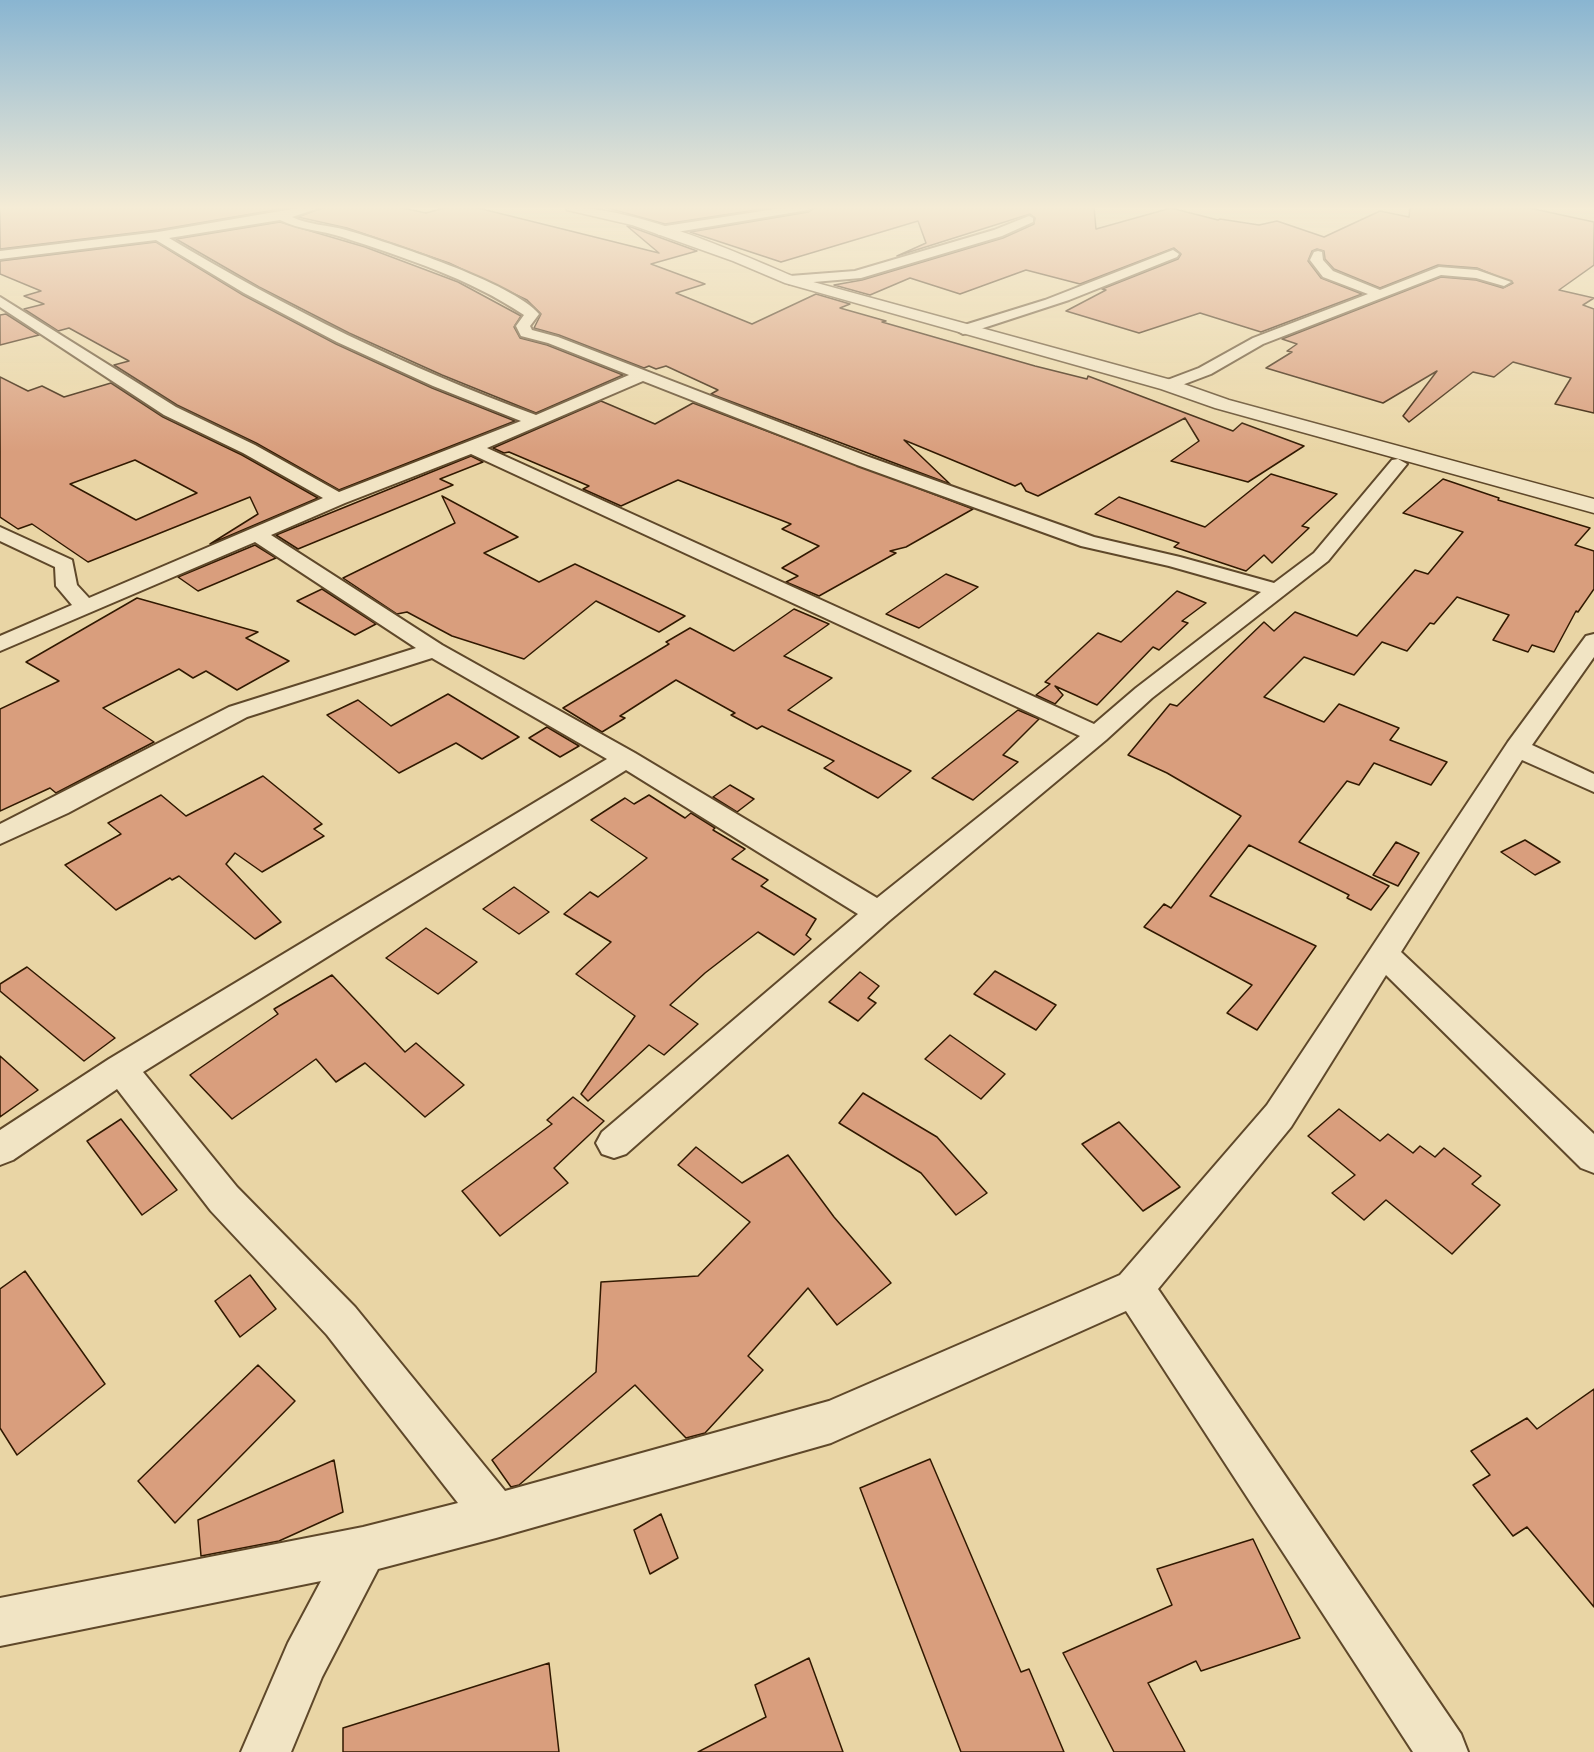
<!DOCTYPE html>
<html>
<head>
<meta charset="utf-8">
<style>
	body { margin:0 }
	canvas { display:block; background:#e9d5a5 }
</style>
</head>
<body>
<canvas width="1594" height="1752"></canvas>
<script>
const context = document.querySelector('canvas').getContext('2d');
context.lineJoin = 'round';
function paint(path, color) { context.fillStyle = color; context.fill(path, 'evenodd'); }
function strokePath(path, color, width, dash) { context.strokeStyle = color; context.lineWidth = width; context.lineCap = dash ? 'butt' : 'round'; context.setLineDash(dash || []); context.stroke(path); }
const building = new Path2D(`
	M0,207H292L158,230L0,249Z
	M324,207H398L426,213L448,207H474L659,253L627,226L631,227L697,251L651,264L705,284L676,293L752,324L816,294L850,304L840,308L886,321L882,322L1035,366L1087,379L1088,376L1233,431L1242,423L1304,446L1248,482L1171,461L1199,441L1185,418L1038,496L1026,491L1021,483L1015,486L904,440L950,484L711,394L718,390L666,366L656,369L649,366L644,368L559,335L534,328L541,314L527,300L449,263L347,228L298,217Z
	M604,207H775L665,224Z
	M816,207H1094L1096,229L1171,208L1218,220L1220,219L1259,225L1277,221L1324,237L1380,211L1409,217L1410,207H1525L1594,222V265L1559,290L1594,298L1583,305L1594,309V413L1555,404L1571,378L1513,362L1494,377L1473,372L1409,422L1403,416L1437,371L1383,403L1266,368L1292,352L1287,351L1297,344L1282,339L1441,277L1476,280L1503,288L1513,283L1477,268L1438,265L1380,288L1334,269L1325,259L1324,251L1317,249L1312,251L1308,261L1321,278L1362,294L1261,332L1200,313L1139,333L1066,311L1106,290L1102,289L1178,259L1181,254L1174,248L1080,284L1026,270L960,294L910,278L870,295L834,285L862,280L1003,238L1034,224L1035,218L1030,214L897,256L926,243L918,221L781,262L690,232L808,212Z
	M280,222L365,247L458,282L521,316L514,327L520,338L547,345L623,375L536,413L442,375L349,333L259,287L176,239Z
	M156,242L243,295L336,344L432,388L515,421L339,490L256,443L177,405L114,365L129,361L69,328L58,331L24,309L44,304L24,296L41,291L0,274V261Z
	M6,314L39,335L0,345V315Z
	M0,377L28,391L42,386L64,397L111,383L163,417L242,455L318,498L210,544L258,514L250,497L88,562L32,524L18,529L0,517ZM135,460L197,493L136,520L70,484Z
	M601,401L655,424L693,403L973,509L906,547L890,551L896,553L819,596L786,582L798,576L782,568L819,546L782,529L791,524L678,480L621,506L583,489L589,486L509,452L504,453L493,448Z
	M471,456L483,462L440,479L453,485L298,549L276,535Z
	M1271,474L1337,494L1302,526L1309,528L1272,563L1264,555L1246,571L1174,547L1179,543L1095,514L1119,497L1205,527Z
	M1443,479L1499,498L1498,500L1590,528L1575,545L1594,551V589L1578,612L1576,611L1554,652L1532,645L1528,652L1493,640L1509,615L1457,597L1434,624L1430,623L1407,651L1382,642L1354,675L1304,657L1264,697L1324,722L1339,704L1399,728L1390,740L1447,762L1431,785L1374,763L1359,785L1347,781L1299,842L1389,886L1371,910L1347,898L1349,895L1249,845L1210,896L1316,946L1257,1030L1227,1013L1252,985L1144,927L1164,904L1171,908L1241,816L1167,773L1128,755L1170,704L1177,706L1264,622L1274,631L1295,612L1357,636L1415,570L1428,574L1463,532L1403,513Z
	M442,496L518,537L484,553L539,582L575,564L685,616L659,632L596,601L524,659L452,636L407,612L397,614L343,578L455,523Z
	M255,545L276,558L198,591L178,577Z
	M946,574L978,587L919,628L886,614Z
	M322,589L376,624L355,635L297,601Z
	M1177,591L1206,603L1182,621L1188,623L1159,650L1153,647L1097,705L1055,686L1063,695L1055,704L1036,695L1050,684L1045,682L1098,633L1121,642Z
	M137,598L258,632L246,638L289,661L237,690L206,671L193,678L179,669L103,708L154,742L56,793L50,788L0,811V709L59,681L26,662Z
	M794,609L829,624L784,656L832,678L788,710L911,771L878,798L824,768L834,761L762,726L757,729L731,715L735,713L676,680L620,716L625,718L602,732L563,708L669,644L666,642L690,628L734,651Z
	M448,694L519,737L482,759L456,743L399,773L327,715L358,700L391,726Z
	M1018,710L1039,719L1003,755L1018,762L973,800L932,778Z
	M547,727L579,746L560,757L529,738Z
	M263,776L322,824L314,829L324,836L262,872L235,853L226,864L281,922L255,939L179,876L172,880L170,878L116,910L65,865L121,834L108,823L161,795L186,816Z
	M730,785L754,799L737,812L713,797Z
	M649,795L685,818L691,813L715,828L713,830L745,849L732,859L768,880L761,886L816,919L806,935L811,939L794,955L758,932L705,973L670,1005L698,1024L664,1055L649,1045L588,1101L581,1094L635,1016L576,974L611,942L564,914L590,892L598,897L647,858L591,820L625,798L634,804Z
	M1525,840L1560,862L1535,875L1501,852Z
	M1396,842L1419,853L1398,886L1373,875Z
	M514,887L549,912L519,934L483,909Z
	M426,928L477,962L438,994L386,958Z
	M27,967L115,1038L84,1061L0,991V984Z
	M995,971L1056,1005L1036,1030L974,994Z
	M860,972L879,986L868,998L876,1003L858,1021L829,1002Z
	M332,975L405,1052L416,1043L464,1085L425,1117L365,1063L336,1082L316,1059L232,1119L190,1075L278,1014L274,1009Z
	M950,1035L1005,1074L981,1099L925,1059Z
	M0,1056L38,1090L0,1117Z
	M863,1093L937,1137L987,1193L956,1215L921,1173L839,1123Z
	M573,1097L604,1121L554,1168L568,1183L500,1236L462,1191L552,1124L547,1120Z
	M1339,1109L1380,1141L1388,1134L1413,1153L1420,1146L1435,1157L1444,1148L1481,1176L1472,1184L1500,1205L1452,1254L1386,1200L1364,1220L1332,1193L1355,1175L1308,1136Z
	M121,1119L177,1190L142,1215L87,1141Z
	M1119,1122L1180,1187L1143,1211L1082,1144Z
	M696,1147L742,1183L788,1155L834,1217L891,1283L837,1325L808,1288L748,1356L763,1370L705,1433L686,1438L635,1385L519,1485L511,1487L492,1460L596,1372L601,1282L698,1276L750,1222L678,1165Z
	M25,1271L105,1384L17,1455L0,1428V1289Z
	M250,1275L276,1309L240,1337L215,1301Z
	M258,1365L295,1401L175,1523L138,1481Z
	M1594,1389V1607L1527,1527L1513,1536L1473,1485L1490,1475L1471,1451L1527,1418L1537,1429Z
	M930,1459L1021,1672L1029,1669L1064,1752H961L860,1488Z
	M334,1460L343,1512L279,1541L201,1556L198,1520Z
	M661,1514L678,1558L650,1574L634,1530Z
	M1253,1539L1300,1638L1201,1671L1196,1661L1148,1683L1185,1752H1114L1063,1653L1172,1605L1157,1569Z
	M809,1658L843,1752H698L766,1717L755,1685Z
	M549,1663L559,1752H343V1728Z`);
const minor = new Path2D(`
	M304,207H322L292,217C309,225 328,225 346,230C387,242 514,283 539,314L530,326L532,330L558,337L869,457L1094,537L1180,557L1274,583L1314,553L1392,460L1398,459L1407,464L1328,561L1152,698L1106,740L889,921L626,1154L614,1158L602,1154L596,1143L602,1132L858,914L626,770L143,1072L237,1187L355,1307L505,1491L829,1401L1120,1275L1267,1105L1508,742L1586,636L1594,634V657L1532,745L1594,774V792L1522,760L1401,952L1594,1134V1173L1581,1168L1386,975L1291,1127L1158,1289L1461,1734L1468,1752H1413L1126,1311L831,1443L496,1538L378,1569L322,1677L291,1752H241L288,1643L321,1581L0,1646V1598L363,1527L458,1503L327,1335L211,1211L117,1089L13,1160L0,1165V1130L109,1059L607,759L432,658L247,717L68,813L0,844V824L229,707L416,648L255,542L0,651V636L72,605L56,586L55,567L0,541V527L72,560L77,585L89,598L323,498L243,453L164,415L0,307V297L176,407L255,445L339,492L521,421L433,386L337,342L244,293L156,240L0,259V251L158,232ZM280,220C300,230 321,230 342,237C405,258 469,278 524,315L516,326L521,336L548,343L629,375L536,415C407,368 286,308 169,238ZM643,381L857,465L1081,546L1169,566L1261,592L1136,688L1094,724L487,448ZM471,454L1080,736L877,898L635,753L442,645L271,535L345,503Z
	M788,207H814L808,210L659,235L653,231L659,227Z
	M1029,216L1033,218V222L1002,236L861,278L790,284L783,280L790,276L855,271L994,230Z
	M1173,250L1179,254L1177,257L1069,300L968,333L963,334L956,330L958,327L1045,300Z
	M1318,251L1322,252L1323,260L1333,271L1380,290L1439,267L1477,270L1511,282L1504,286L1476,278L1441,275L1263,344L1211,374L1174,388H1162L1160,385L1162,382L1199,368L1253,338L1368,294L1323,277L1310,260L1314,252Z`);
const tertiary = new Path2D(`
	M566,207C635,207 731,250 795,277L1175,381L1229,400L1594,499V513L1215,408L1161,389L785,283L733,261L632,225L567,210Z`);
paint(building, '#d99e7d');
strokePath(building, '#311901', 1.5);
strokePath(minor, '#5f482a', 4);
strokePath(tertiary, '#5f482a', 3);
paint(minor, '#f1e4c4');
paint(tertiary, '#f1e4c4');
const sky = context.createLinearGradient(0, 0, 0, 452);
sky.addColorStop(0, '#89b5d1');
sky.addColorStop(0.46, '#f5ecd6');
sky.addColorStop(1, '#f5ecd600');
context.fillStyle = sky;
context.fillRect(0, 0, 1594, 452);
</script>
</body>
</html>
